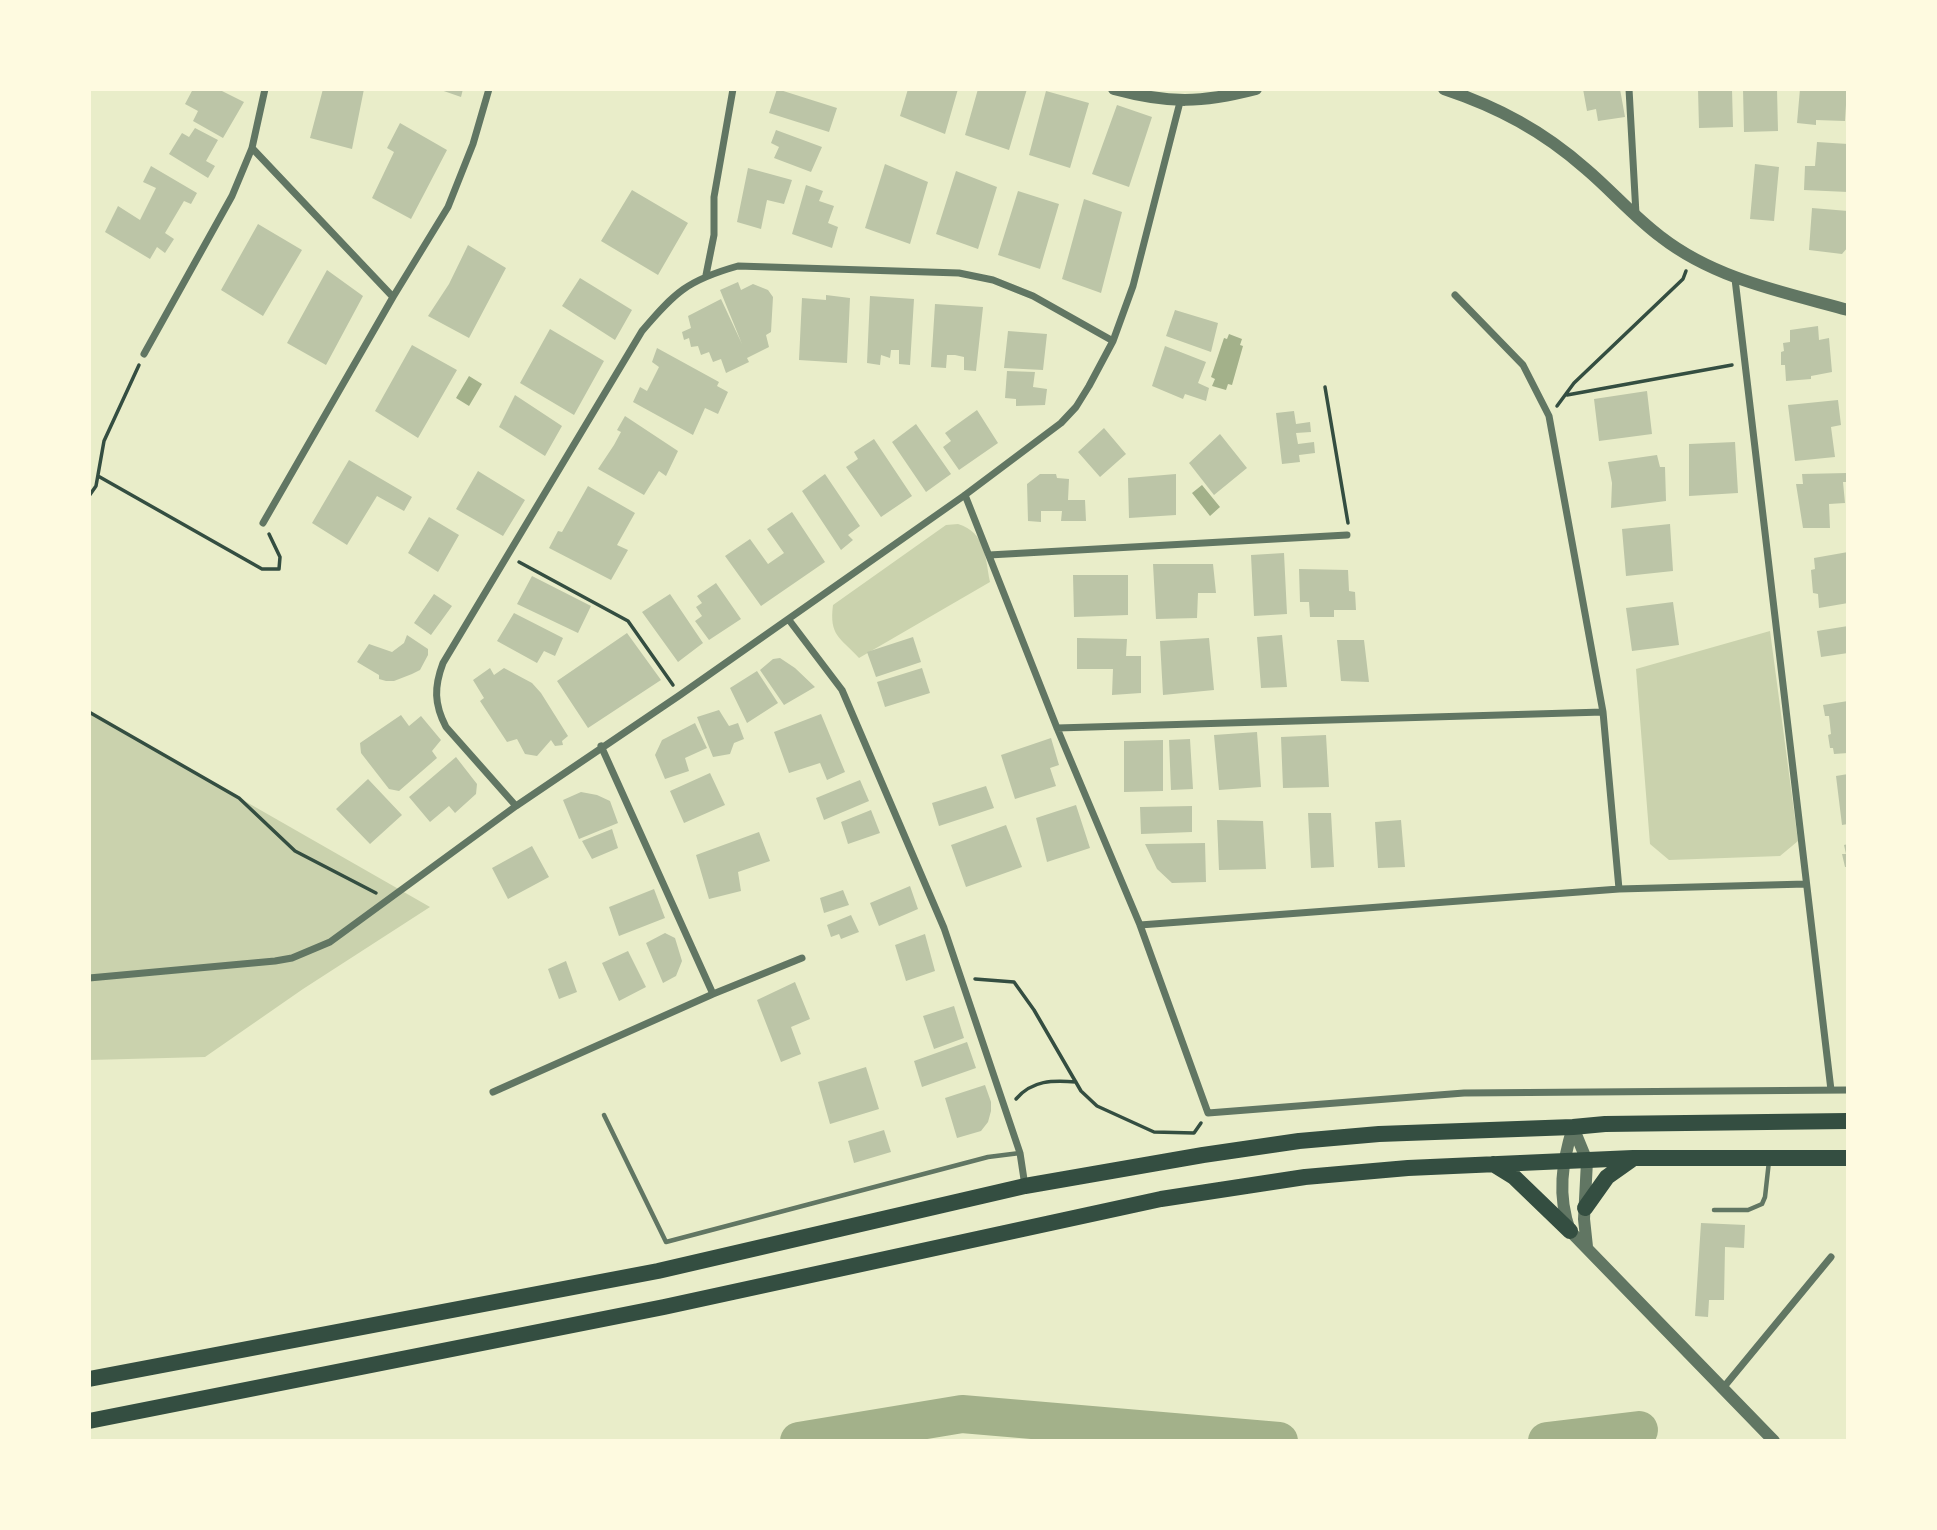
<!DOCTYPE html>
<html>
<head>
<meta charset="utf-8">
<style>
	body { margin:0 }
	#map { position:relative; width:1937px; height:1530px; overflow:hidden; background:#e9edc9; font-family:"Open Sans",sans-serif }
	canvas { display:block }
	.frame { position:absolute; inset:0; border:91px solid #fefae0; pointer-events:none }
</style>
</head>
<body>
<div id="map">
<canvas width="1937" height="1530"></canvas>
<div class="frame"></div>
</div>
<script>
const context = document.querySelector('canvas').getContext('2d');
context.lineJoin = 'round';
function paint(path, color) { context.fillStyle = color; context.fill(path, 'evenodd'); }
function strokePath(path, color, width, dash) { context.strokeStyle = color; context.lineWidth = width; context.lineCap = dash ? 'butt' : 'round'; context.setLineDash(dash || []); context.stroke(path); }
const green = new Path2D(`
	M958,524C986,533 985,556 990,582L859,658C840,637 829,636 833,605L946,525Z
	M1770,631L1798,841L1780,856L1669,860L1650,844L1636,669Z
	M89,712L430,907L303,989L205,1057L89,1060Z`);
const water = new Path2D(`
	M1229,334L1242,339L1240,345L1243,346L1232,385L1228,384L1226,390L1212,386L1215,379L1211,377L1224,338L1227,339Z
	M469,376L482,384L469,406L456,398Z
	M1202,485L1220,507L1210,516L1192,493Z`);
const river = new Path2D(`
	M799,1441L962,1414L1279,1441
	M1547,1441L1639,1430`);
const building = new Path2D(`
	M193,89H218L244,102L223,138L193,121L198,111L185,104Z
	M323,89H364L352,149L310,138Z
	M438,89H463L461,97Z
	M777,89L837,108L829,132L769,113Z
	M908,89H958L945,134L900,116Z
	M978,89H1027L1009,150L965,135Z
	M1583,89H1620L1625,117L1598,121L1596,109L1587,111Z
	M1698,89H1732L1733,127L1699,128Z
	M1743,89H1777L1778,131L1744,132Z
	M1800,89H1847L1845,121L1816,120V125L1797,123Z
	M1046,91L1089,103L1070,168L1029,155Z
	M1117,105L1152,117L1129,187L1092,174Z
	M400,123L447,150L411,219L372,198L394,152L387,148Z
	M195,128L218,140L206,161L215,166L208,178L169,154L182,133L189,137Z
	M776,130L822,147L811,172L774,158L779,147L771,143Z
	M1817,142L1848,144V192L1804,190L1805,166H1815Z
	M885,164L928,182L910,244L865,228Z
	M1755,164L1779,167L1774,221L1750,219Z
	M151,166L197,193L191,204L184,201L165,233L174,239L165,253L157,247L150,259L105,232L118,206L140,220L156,188L143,182Z
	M748,168L792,180L784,204L767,200L761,229L737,222Z
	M956,171L997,187L978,249L936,234Z
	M806,185L823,191L819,201L834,206L828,223L838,227L832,248L792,234Z
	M632,190L688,223L658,275L601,241Z
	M1018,191L1059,204L1040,269L998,255Z
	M1084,199L1122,212L1101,293L1062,279Z
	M1812,208L1848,211V247L1842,254L1809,250Z
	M258,224L302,250L263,316L221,290Z
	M468,245L506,268L469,338L428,316L449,284Z
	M327,270L363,296L326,365L287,343Z
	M580,278L632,310L615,340L562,306Z
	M738,282L741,290L753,284L768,290L773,297L771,332L766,335L769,347L747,358L749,362L726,373L721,359L713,362L709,352L701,355L698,346L691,347L689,338L684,340L682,332L691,328L688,316L721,299L742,344L720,290Z
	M826,295L850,298L847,363L799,360L802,298L826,300Z
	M870,296L914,299L910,365L899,364V350H891L890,358L881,355L880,365L867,363Z
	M935,304L983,307L976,371L964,370V357L955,355H947L946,368L931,367Z
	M1175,310L1218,323L1211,352L1166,336Z
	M1818,326L1819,340L1829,338L1832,372L1811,376V379L1786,381L1785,365H1781V352L1784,351L1783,343L1790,342V330Z
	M550,329L604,361L574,415L520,383Z
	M1008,331L1047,334L1043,370L1004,368Z
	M412,345L457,370L418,438L375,411Z
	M1165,346L1206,362L1198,383L1209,388L1206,401L1185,394L1183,399L1152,386Z
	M657,348L719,382L717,386L728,392L718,414L705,408L693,435L633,402L640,387L647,391L659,367L652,362Z
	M1007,371L1035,372L1033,387L1047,389L1045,405L1016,406V399L1005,398Z
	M1647,391L1652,434L1599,441L1594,399Z
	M515,395L562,426L545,456L499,427Z
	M1838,400L1841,425L1831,427L1835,457L1795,461L1788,405Z
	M977,410L998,443L959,470L943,447L951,441L945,433Z
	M1294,411L1296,424L1310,422L1311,432L1296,433L1298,444L1314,442L1315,453L1299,455L1300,462L1282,464L1276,413Z
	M625,416L678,451L666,476L659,471L644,495L598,469L614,445L621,432L617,430Z
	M916,424L951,474L926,492L892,442Z
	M1104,428L1126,454L1100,477L1078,452Z
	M1220,434L1247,468L1214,495L1189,463Z
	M874,439L912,496L881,517L846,467L858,459L854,452Z
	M1735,442L1738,493L1689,496V444Z
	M1657,455L1660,467H1665L1666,501L1611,508L1612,483L1608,462Z
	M349,460L412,497L404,511L377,496L347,545L312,523Z
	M478,471L525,500L503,536L456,509Z
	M1847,473V482H1843L1845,503L1829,504L1830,528H1803L1796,484H1803L1802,474Z
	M825,474L860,526L848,535L853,540L841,550L802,491Z
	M1040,474H1056L1057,478L1069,479L1068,500H1085L1086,521H1061L1062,511H1041V522L1028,521L1027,484Z
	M1176,474V515L1129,518L1128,478Z
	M588,486L635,513L617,545L628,550L611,580L549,548L558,531L562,532Z
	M792,512L825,562L761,606L725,556L750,539L768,564L784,553L767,529Z
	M429,517L459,535L438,572L408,553Z
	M1670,524L1673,571L1626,576L1622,529Z
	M1848,552V603L1819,608L1818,594L1813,593L1811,570L1815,569L1814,558Z
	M1284,553L1287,614L1254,616L1251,555Z
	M1153,564H1213L1216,593H1198L1197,618L1156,619Z
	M1299,569L1348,570L1349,591L1355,592L1356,610H1334V617H1310L1309,602H1300Z
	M1073,575H1128V615L1074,617Z
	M532,576L591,606L578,633L517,604Z
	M716,583L741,619L709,640L695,621L702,616L696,607L702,603L697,596Z
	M434,594L452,606L431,635L414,623Z
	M670,594L703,643L678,662L642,612Z
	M1673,602L1679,645L1632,651L1626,608Z
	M514,613L563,638L555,656L544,651L537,663L497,641Z
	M1848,626V653L1821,657L1817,631Z
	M627,633L661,680L588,728L557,681Z
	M407,635L428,649V655L420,670L412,674L394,681H386L379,679V675L357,662L369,644L392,652L404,643Z
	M1282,635L1287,687L1261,688L1257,637Z
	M913,637L921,662L876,677L867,652Z
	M1077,638L1127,639L1126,656H1141V693L1112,695L1113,669H1077Z
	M1209,638L1214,690L1163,695L1160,641Z
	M1337,640H1364L1369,682L1341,681Z
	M780,658L795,668L815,687L784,705L760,670L773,659Z
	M490,668L494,675L504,668L532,683L541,693L568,736L562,741L563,745L555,746L551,740L537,756L525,754L517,739L507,742L480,701L484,698L473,680Z
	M922,668L930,693L885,707L877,682Z
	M757,671L778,703L747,723L730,688Z
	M1848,701V753L1834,754L1833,748H1830L1828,735L1831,734L1829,716H1825L1823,705Z
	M719,710L729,726L738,723L744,739L734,743L730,754L713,757L697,717Z
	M821,714L845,772L827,780L820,763L789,773L774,732Z
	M401,715L409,726L421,716L441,740L432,751L437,758L399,791L389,789L361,753L360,743Z
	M695,723L707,748L685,758L689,771L665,779L655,755L662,740Z
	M1257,732L1261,787L1219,790L1214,735Z
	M1326,735L1329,787L1283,788L1281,737Z
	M1051,738L1059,765L1050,768L1056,786L1015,799L1001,755Z
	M1190,739L1193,789L1171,790L1169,740Z
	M1163,740V791L1124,792V741Z
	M456,757L477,784L476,794L455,813L449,806L430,822L409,797Z
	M710,773L725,805L684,823L670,791Z
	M1848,774V824L1842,825L1836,776Z
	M368,779L402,815L370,844L336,809Z
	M860,780L869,801L824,820L816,798Z
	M986,786L994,808L939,826L932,803Z
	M581,792L597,795L610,801L618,823L579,839L563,800Z
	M1076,805L1090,848L1047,862L1036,818Z
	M1192,806V832L1141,834L1140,807Z
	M871,810L880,833L848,844L841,822Z
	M1308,813H1331L1334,867L1311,868Z
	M1217,820L1263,821L1266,869L1219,870Z
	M1401,820L1405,867L1378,868L1375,822Z
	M1006,825L1022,867L966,887L951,845Z
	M612,829L618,848L592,859L582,841Z
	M759,832L770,861L738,872L741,891L709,899L696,855Z
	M1205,843L1206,882L1172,883L1157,869L1145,844Z
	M1848,844V867H1845L1842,854H1846L1844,845Z
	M532,846L549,877L508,899L492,868Z
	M910,886L918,909L879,926L870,903Z
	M654,889L665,918L619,936L609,907Z
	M843,890L849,905L824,913L820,898Z
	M851,915L859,932L841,939L839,934L831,937L827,925Z
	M665,933L675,938L682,961L676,976L663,983L646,943Z
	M925,934L935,971L906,981L895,945Z
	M628,951L646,987L619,1001L602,963Z
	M566,961L577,992L559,999L548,969Z
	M795,982L810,1019L791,1027L801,1054L781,1062L757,1000Z
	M954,1006L964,1038L934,1049L923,1016Z
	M967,1042L976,1068L922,1087L914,1061Z
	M866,1067L879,1109L830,1124L818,1082Z
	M985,1085L991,1102V1111L988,1122L981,1131L957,1138L945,1098Z
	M884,1130L891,1152L854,1163L848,1141Z
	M1701,1223L1745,1225L1744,1248L1725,1247L1724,1300H1709L1708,1317L1695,1316Z`);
const path = new Path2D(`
	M1325,387L1348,523
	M1567,395L1732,365
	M1557,406L1574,383L1683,279L1686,271
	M98,476L262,569H279L280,557L269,534
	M89,496L96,486L104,441L139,365
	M519,562L628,621L673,685
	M89,712L239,798L295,851L376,893
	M975,979L1014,982L1034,1010L1081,1091L1097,1106L1154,1132L1194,1133L1201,1123
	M1016,1099C1032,1080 1053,1080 1076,1082`);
const service = new Path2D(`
	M604,1115L666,1242L988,1157L1020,1153
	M1714,1210H1748L1762,1204L1765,1197L1769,1161`);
const minor = new Path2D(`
	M1629,89L1636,214
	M252,148L393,297
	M706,275L714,235V197L733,89
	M1735,279L1831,1090
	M1455,295L1523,365L1549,416L1603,712L1619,889
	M144,354L232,196L252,148L265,89
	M965,495L1057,728L1140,925L1208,1113L1464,1093L1848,1090
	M263,523L393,297L448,207L473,144L489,89
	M989,555L1347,535
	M789,620L842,690L944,928L1020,1153L1025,1186
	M1057,728L1603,712
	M601,746L713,994
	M516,806L446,727C434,704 434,687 443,663L642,331C675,292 688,280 738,266L959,273L993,280L1033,296L1113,341
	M1140,925L1619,889L1806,884
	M89,978L275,961L292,958L330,942L516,806L680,695L965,495L1061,423L1076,407L1089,386L1113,341L1133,286L1180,102
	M493,1092L713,994L802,958
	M1723,1388L1831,1257`);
const tertiary = new Path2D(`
	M1114,89C1169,104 1202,103 1256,89
	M1444,89C1498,107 1543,131 1586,169C1612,191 1634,217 1661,237C1715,279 1783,292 1848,310
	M1573,1127C1562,1163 1557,1195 1570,1231L1774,1441
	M1573,1127L1587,1161L1584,1219L1587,1247`);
const primary = new Path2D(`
	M1493,1164L1514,1177L1570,1231
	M1585,1208L1607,1177L1631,1160
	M89,1379L658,1271L1025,1186L1203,1155L1299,1141L1379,1134L1573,1127L1605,1124L1848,1121
	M89,1421L664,1307L1161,1199L1305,1177L1408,1168L1633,1158H1848`);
paint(green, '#cad2ad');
paint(water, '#a3b18a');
strokePath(river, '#a3b18a', 38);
paint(building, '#bcc5a7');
strokePath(path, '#344e41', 3.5);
strokePath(service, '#617663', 4.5);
strokePath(minor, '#617663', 7);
strokePath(tertiary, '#617663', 12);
strokePath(primary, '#344e41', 16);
</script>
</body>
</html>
